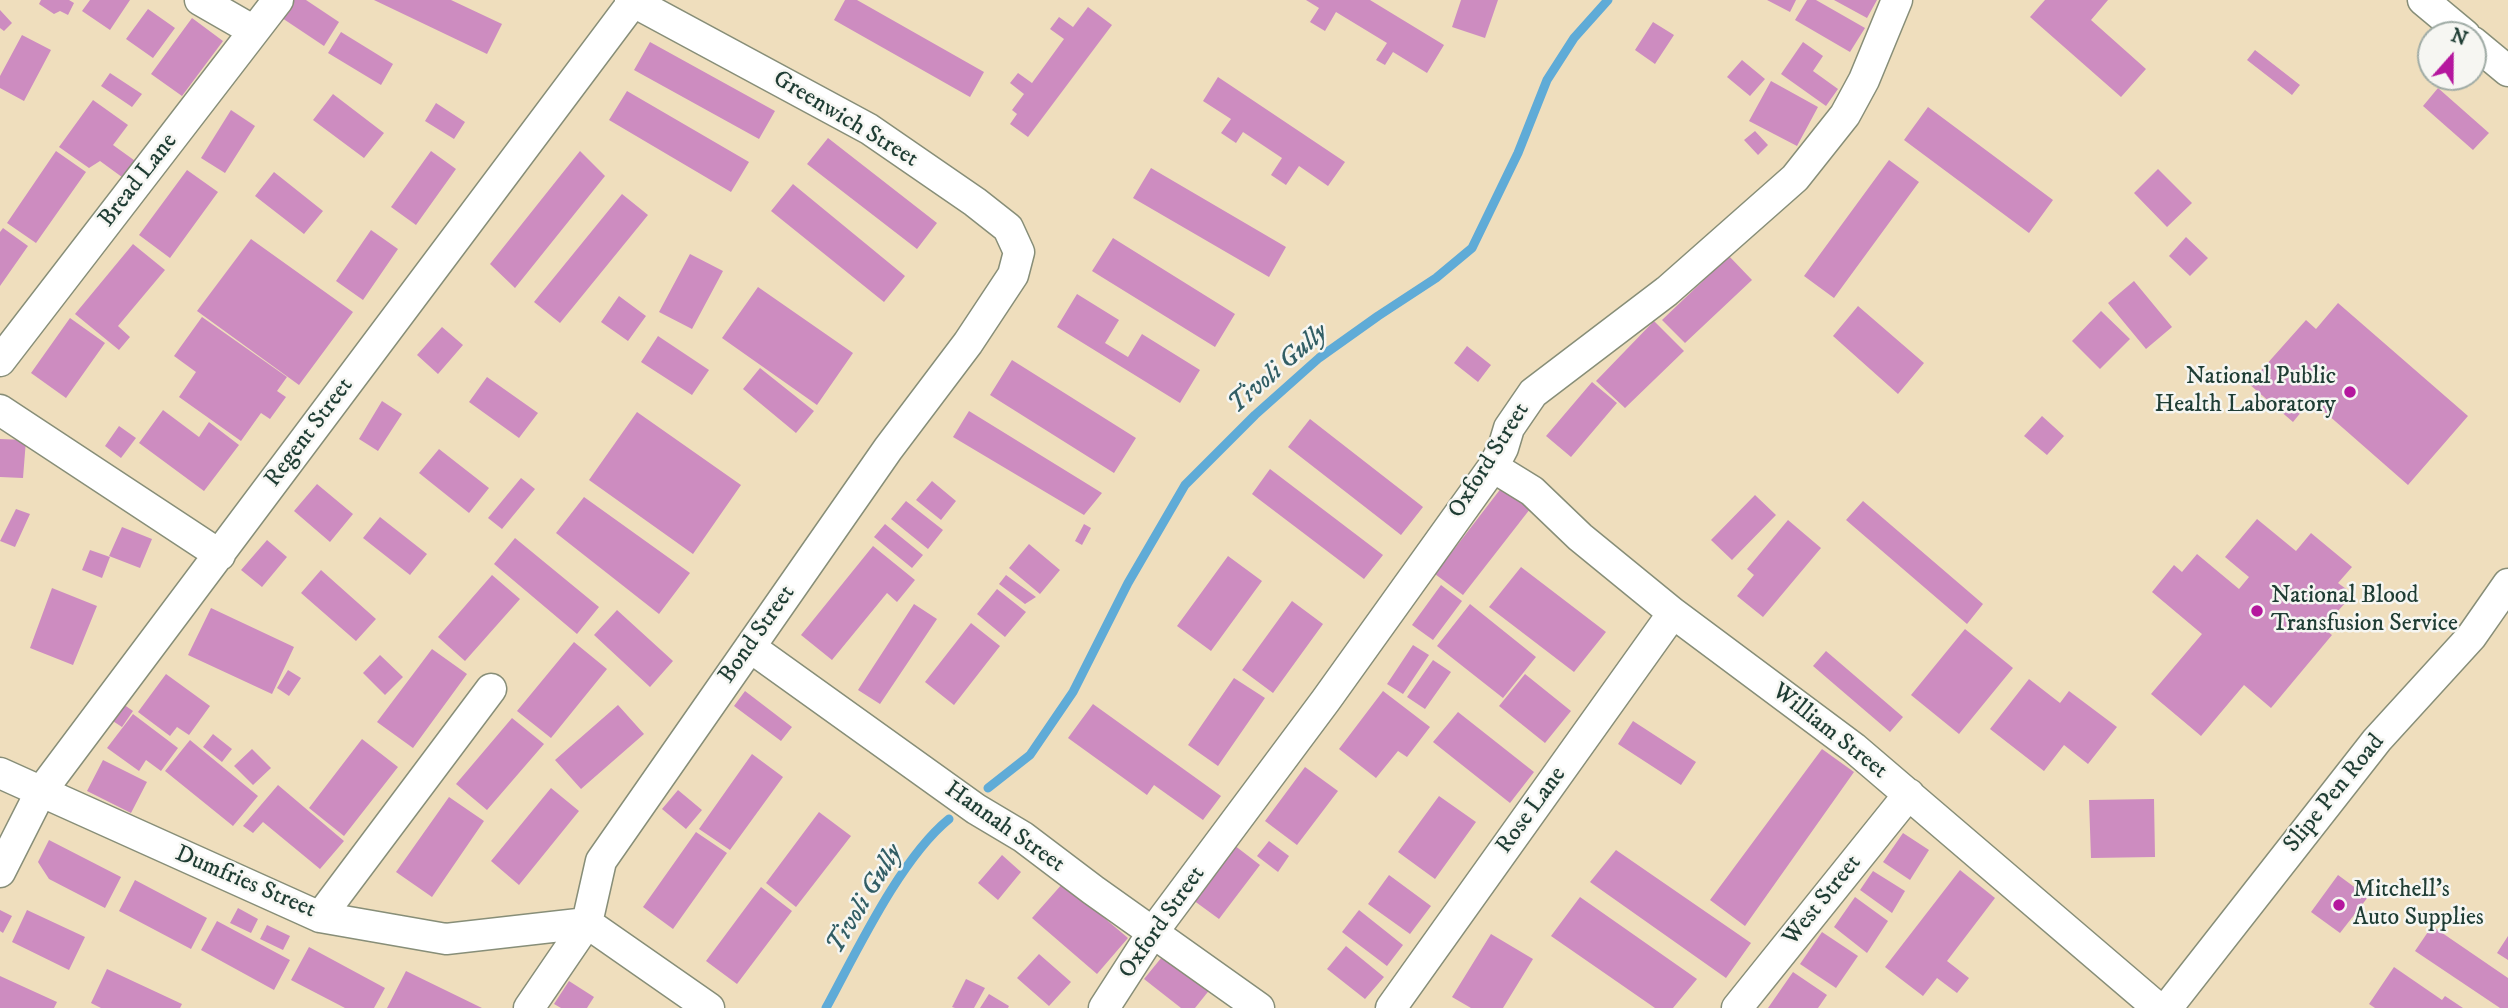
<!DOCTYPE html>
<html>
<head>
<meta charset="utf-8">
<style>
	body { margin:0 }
	#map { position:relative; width:2508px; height:1008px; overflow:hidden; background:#efdebd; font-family:"IM FELL DW Pica",serif }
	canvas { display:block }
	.north { position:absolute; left:2417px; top:21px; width:70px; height:70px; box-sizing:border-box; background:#f6f6f2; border:2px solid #a0aca6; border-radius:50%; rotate:21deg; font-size:19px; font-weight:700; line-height:28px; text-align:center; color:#1f3d34 }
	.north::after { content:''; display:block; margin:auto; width:24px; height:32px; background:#b5179e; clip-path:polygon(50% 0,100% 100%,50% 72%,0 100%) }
</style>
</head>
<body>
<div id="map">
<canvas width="2508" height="1008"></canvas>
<div class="north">N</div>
</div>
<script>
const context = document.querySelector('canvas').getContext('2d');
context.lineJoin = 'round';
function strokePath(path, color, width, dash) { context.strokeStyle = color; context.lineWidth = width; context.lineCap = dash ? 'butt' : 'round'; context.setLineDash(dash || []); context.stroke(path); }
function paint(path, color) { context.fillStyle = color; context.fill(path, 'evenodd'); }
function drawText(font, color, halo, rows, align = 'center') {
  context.font = font + ' "IM FELL DW Pica",serif'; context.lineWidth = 5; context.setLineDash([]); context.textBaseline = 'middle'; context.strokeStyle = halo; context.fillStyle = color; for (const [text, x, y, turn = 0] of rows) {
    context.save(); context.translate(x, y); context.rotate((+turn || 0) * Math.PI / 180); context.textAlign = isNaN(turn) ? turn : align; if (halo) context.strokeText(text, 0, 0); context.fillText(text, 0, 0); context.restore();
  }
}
const stream = new Path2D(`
	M988,788L1030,755L1073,692L1128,583L1185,485L1255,415L1319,358L1378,316L1436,278L1472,248L1518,153L1547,80L1574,38L1608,0
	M826,1008C857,951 900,859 949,819`);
const building = new Path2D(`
	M41,0H69L74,3L68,15L60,11L54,14L39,4Z
	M90,0H130L110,30L82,11Z
	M294,0H306L339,22L324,46L282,18Z
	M374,0H451L502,24L487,54Z
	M845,0H857L984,72L970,97L834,20Z
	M1306,0H1370L1444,45L1427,73L1393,52L1385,65L1376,60L1387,43L1336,12L1325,31L1310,22L1319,8Z
	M1461,0H1498L1485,38L1452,27Z
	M1767,0H1796L1790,12Z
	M1807,0H1816L1865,28L1850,52L1795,20Z
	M1834,0H1877L1867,18Z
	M2045,0H2108L2091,20L2146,69L2121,97L2030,17Z
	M1088,7L1112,25L1028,137L1010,124L1017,114L1012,110L1024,94L1010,83L1018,73L1032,83L1064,39L1050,29L1059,17L1073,27Z
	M148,9L175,28L153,58L126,39Z
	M0,10L12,23L4,31L0,28Z
	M192,18L223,41L182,96L151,74Z
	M1653,22L1674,35L1655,64L1635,50Z
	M341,32L393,64L381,85L328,53Z
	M22,35L51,50L24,101L0,88V76Z
	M650,42L775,111L759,139L634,70Z
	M1803,42L1823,56L1813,71L1838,89L1826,106L1781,74Z
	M2255,50L2300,85L2292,95L2247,60Z
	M1742,60L1765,79L1750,96L1727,77Z
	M110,73L142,94L132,107L101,86Z
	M1218,77L1345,162L1328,186L1299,166L1286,185L1271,175L1282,158L1243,132L1236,143L1221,133L1231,119L1203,101Z
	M1771,81L1818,107L1797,146L1749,121Z
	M2438,88L2489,133L2473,150L2423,106Z
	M627,91L749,162L731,192L609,120Z
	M333,94L384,133L364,158L313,120Z
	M93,100L128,125L113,145L138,163L126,180L100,161L89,168L59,147Z
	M436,103L465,122L454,139L425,121Z
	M1928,107L2053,200L2029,233L1904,140Z
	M231,110L255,126L225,173L201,158Z
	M1755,131L1768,145L1758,155L1744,140Z
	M828,138L937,223L917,249L807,164Z
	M56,151L86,172L36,243L7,223Z
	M431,151L456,169L416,225L391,207Z
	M580,151L605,176L515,288L490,264Z
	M1889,160L1919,182L1834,298L1804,276Z
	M1151,168L1286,247L1269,277L1133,198Z
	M2158,169L2192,203L2167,227L2134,193Z
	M187,170L218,192L170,258L139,235Z
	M274,172L323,211L304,234L255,196Z
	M793,184L905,276L884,302L771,211Z
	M622,194L648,215L560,323L534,302Z
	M3,228L28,246L0,286V232Z
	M371,230L398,249L363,300L336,281Z
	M2186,237L2208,258L2190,276L2169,256Z
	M1113,238L1235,314L1215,347L1092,271Z
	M251,239L353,312L299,385L197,311Z
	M133,244L165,270L118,326L130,337L119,350L75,314Z
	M690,254L723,271L692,329L659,312Z
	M1729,256L1752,280L1685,343L1662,320Z
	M2134,281L2172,327L2146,349L2108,303Z
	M758,287L853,353L817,405L722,338Z
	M1077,294L1119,320L1105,343L1128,357L1142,334L1200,370L1180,403L1057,327Z
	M619,296L646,316L628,341L601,322Z
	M2338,303L2468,416L2408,485L2311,400L2293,422L2249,384L2306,320L2316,329Z
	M1858,306L1924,363L1898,394L1833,336Z
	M2101,311L2130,339L2100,369L2072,341Z
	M202,317L287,377L277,391L286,397L270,419L261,413L241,441L179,397L196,372L174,356Z
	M70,318L105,343L66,398L31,373Z
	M1654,321L1684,351L1625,408L1596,381Z
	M442,327L463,345L438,374L417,355Z
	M658,336L709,370L692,395L641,362Z
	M1467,346L1491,365L1478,382L1454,363Z
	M1012,360L1136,438L1114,473L990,395Z
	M760,368L814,411L796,433L743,389Z
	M487,377L538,413L519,438L469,402Z
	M1592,382L1617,403L1571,457L1546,436Z
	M382,401L402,414L378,451L359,439Z
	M163,410L199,437L209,422L239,445L204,491L139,443Z
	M969,411L1102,493L1084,515L953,437Z
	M637,412L741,485L693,554L589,480Z
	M2042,416L2064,436L2047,455L2024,436Z
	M1310,419L1423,507L1401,535L1288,447Z
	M119,426L136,438L121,458L105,446Z
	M0,439L26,440L23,478L0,477Z
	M439,449L489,488L469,513L419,473Z
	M1270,469L1383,555L1364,579L1252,494Z
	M521,478L535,489L502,529L488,518Z
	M932,481L956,501L941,520L916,500Z
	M317,484L353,514L330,542L294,511Z
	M1502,487L1530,509L1463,595L1435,574Z
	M1755,495L1776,515L1732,560L1711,540Z
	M584,497L690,573L659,614L556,533Z
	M906,501L943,530L928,549L891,519Z
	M1863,501L1983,604L1967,624L1846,520Z
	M16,509L30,514L15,547L0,541Z
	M380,517L427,554L410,575L363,538Z
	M2257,519L2296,551L2311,533L2352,567L2338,583L2353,594L2323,628L2332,635L2271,708L2244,685L2201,736L2151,694L2202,634L2152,592L2174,565L2182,572L2197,554L2239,589L2249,577L2225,557Z
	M1788,520L1821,548L1763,617L1737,596L1754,575L1747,569Z
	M885,524L923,555L912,568L874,537Z
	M1084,524L1091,528L1082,545L1075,541Z
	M122,527L152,539L140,568L109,556Z
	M515,538L599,607L577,634L494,564Z
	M267,540L287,557L262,587L241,570Z
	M1029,544L1060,570L1040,594L1009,568Z
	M873,546L915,580L897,602L887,593L832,660L801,635Z
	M90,550L110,557L102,578L82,570Z
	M1228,556L1262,581L1211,651L1177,626Z
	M1521,567L1606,632L1574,672L1489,607Z
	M321,570L376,619L356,641L301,593Z
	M492,575L520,599L465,661L438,637Z
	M1006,575L1036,597L1025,604L999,584Z
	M1441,585L1462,601L1433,640L1412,625Z
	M52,588L97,606L73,665L30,648Z
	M997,589L1026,612L1005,637L977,614Z
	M1292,601L1323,624L1273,693L1242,670Z
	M914,604L937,619L880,704L858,690Z
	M1470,604L1536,657L1503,698L1437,646Z
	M211,608L294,647L272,694L188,655Z
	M617,610L673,661L650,687L594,635Z
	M971,623L1000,646L954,705L925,682Z
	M1965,629L2013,668L1959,734L1911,695Z
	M574,642L607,669L551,738L517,711Z
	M1413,645L1429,655L1403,694L1387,684Z
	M432,649L467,674L413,748L377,722Z
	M1826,651L1903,717L1890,732L1813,666Z
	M380,655L403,677L385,695L363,673Z
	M1433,660L1451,672L1425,709L1407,697Z
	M288,670L301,678L289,696L277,688Z
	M166,674L210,706L189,735L177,727L170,736L138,712Z
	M1525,674L1571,711L1545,743L1499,706Z
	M1234,678L1265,698L1218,766L1188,745Z
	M2029,679L2060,703L2069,691L2117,727L2088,764L2064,745L2044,771L1990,729Z
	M745,691L792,727L781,741L734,706Z
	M1383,691L1430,727L1407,757L1398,751L1376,778L1339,749Z
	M113,697L133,711L122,727L102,714Z
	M1093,704L1221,796L1203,820L1154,785L1147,795L1068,738Z
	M618,705L644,734L581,789L555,760Z
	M1458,712L1534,772L1510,803L1433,742Z
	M133,714L178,748L161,771L146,760L139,771L107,748Z
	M512,718L544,744L487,810L456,784Z
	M1633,721L1696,762L1681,785L1618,744Z
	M213,734L232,749L222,762L203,747Z
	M362,739L398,767L344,836L309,808Z
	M190,740L258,796L233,826L165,771Z
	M252,749L271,768L253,785L234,766Z
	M1822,749L1854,772L1745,926L1710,900Z
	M752,754L783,777L730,850L699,829Z
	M103,760L147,782L131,813L87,791Z
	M1305,767L1338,791L1297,845L1265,821Z
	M278,785L344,841L320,869L263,822L253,833L243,826Z
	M551,788L579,811L519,885L491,861Z
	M678,790L702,810L686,829L662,809Z
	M1439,796L1476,822L1435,879L1398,852Z
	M449,797L484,821L432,897L396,872Z
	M2154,799L2155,857L2091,858L2089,800Z
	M819,812L851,836L796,907L766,883Z
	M696,832L727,853L673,929L643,907Z
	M1903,833L1929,850L1910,880L1883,862Z
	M49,840L121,877L105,908L49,879L38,862Z
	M1269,841L1289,856L1278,872L1257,856Z
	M1234,845L1260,865L1219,919L1193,900Z
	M1616,850L1751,943L1726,978L1590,882Z
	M1002,855L1021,872L998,900L978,883Z
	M1960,870L1995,898L1947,961L1969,978L1957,993L1937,978L1923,996L1885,967Z
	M1873,871L1905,891L1892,913L1860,890Z
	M1389,875L1431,906L1410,934L1368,904Z
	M2338,875L2368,897L2340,933L2311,912Z
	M135,880L207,918L191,949L119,911Z
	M1063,883L1128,938L1097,974L1032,918Z
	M761,887L792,911L737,984L706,961Z
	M1580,897L1697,979L1673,1008H1655L1551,936Z
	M1855,897L1888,921L1867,953L1834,927Z
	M238,908L258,919L251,933L230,923Z
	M0,910L12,916L3,933L0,931Z
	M27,910L85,937L69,970L12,942Z
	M1359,910L1403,945L1387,966L1342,932Z
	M217,921L290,960L274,990L201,950Z
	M267,925L290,936L283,950L260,939Z
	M2432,926L2508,978V1008H2500L2415,951Z
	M1822,932L1858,956L1836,988L1800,964Z
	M1491,934L1533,959L1503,1008H1471L1452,997Z
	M2508,936V960L2497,953Z
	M1346,946L1384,977L1365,999L1327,969Z
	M309,947L385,988L374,1008H345L291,980Z
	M1166,952L1211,988L1195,1008H1181L1144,979Z
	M1039,954L1071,982L1049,1006L1017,978Z
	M2394,967L2442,1000L2445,996L2463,1008H2375L2369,1004Z
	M107,969L182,1004L180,1008H101L91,1003Z
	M406,971L482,1008H387Z
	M1793,972L1827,995L1818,1008H1768Z
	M0,976L57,1002L54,1008H0Z
	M966,979L985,988L974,1008H955L952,1007Z
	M569,981L594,997L587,1008H561L554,1004Z
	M989,994L1009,1006L1008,1008H980Z`);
const minor = new Path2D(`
	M200,0L254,31
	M2423,0L2465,35
	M2473,42L2508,71
	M0,361L278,0
	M0,410L220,555
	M1493,467L1532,491L1580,537L1673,613L1854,748L2158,1008
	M750,647L976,809L1023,837L1093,890L1259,1008
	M0,773L320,917L446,939L587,923L709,1008
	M0,872L40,793L633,2
	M320,917L491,689
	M529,1008L587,923L601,861L888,449L968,343L1013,275L1019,252L1008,228L975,202L869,129L630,0
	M1104,1008L1153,932L1326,700L1493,467L1503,448L1509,428L1533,393L1667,291L1795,178L1845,115L1864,80L1897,0
	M1391,1008L1673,613
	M1737,1008L1909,794
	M2167,1008L2377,740L2471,637L2508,584`);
const markers = [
	[2350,392,7,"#b5179e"],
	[2257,611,7,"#b5179e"],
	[2339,905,7,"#b5179e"]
];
const streetNames = [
	["Greenwich Street",845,120,31],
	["Bread Lane",139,181,-52],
	["Regent Street",310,433,-53],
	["Oxford Street",1490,461,-58],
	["Bond Street",758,635,-55],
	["William Street",1829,732,38],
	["Slipe Pen Road",2335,794,-51],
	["Rose Lane",1532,811,-54],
	["Hannah Street",1004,828,35],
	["Dumfries Street",245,883,23],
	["West Street",1823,901,-51],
	["Oxford Street",1163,923,-55]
];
const poiNames = [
	["National Public",2336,378,"right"],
	["Health Laboratory",2336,406,"right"],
	["National Blood",2271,597],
	["Transfusion Service",2271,625],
	["Mitchell's",2353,891],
	["Auto Supplies",2353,919]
];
const waterNames = [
	["Tivoli Gully",1279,370,-41],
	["Tivoli Gully",866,900,-59]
];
strokePath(stream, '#5fabd7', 9);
paint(building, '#cd8cc0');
strokePath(minor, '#878e78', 33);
strokePath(minor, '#fff', 30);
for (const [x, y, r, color] of markers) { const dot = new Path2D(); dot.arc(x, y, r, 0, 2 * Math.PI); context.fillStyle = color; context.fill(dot); strokePath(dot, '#f6f6f2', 2.5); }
drawText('24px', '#1f3d34', '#f6f6f2', streetNames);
drawText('24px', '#1f3d34', '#f6f6f2', poiNames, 'left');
drawText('italic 26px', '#325e65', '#f6f6f2', waterNames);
</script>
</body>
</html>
